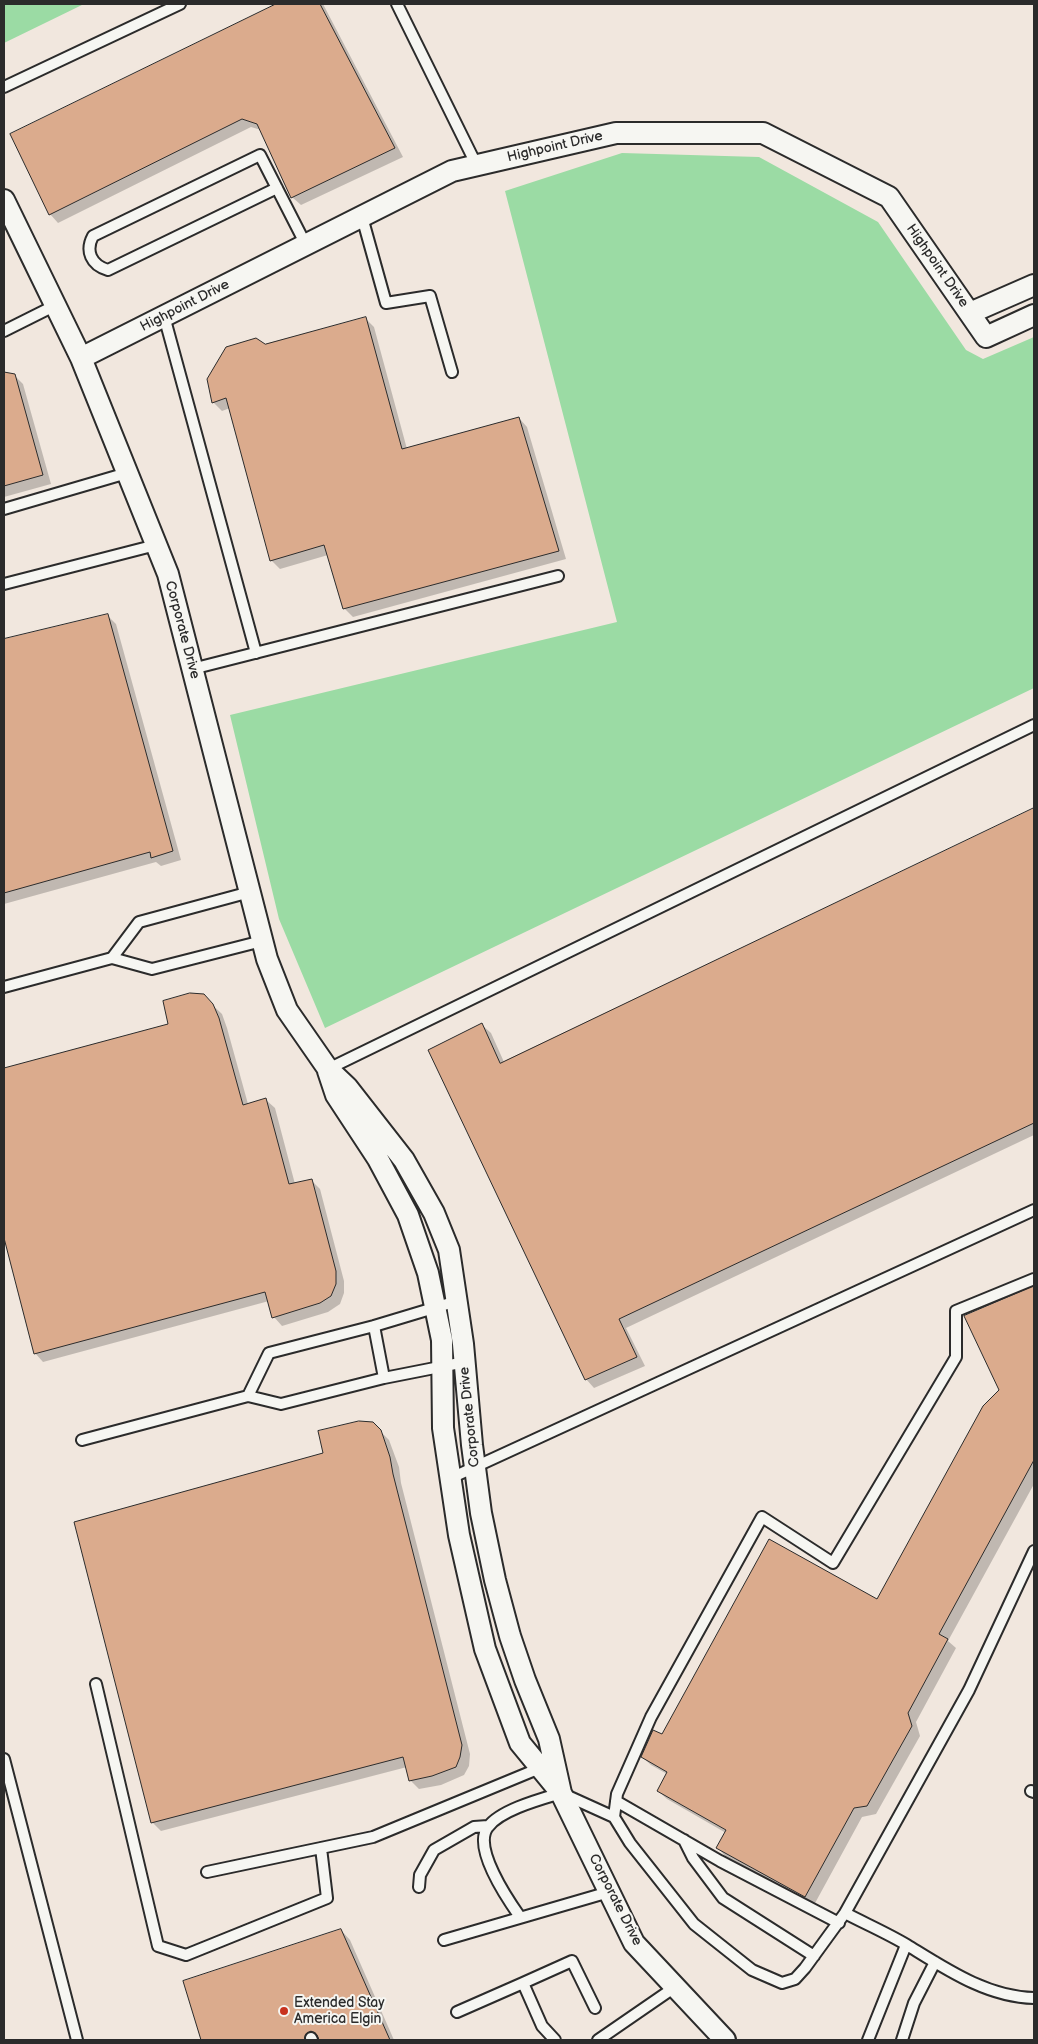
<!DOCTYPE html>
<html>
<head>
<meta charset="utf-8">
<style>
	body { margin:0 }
	#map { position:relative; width:1038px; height:2044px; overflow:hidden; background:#f1e7de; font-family:"Balsamiq Sans",sans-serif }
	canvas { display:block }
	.frame { position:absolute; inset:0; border:5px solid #2b2b2b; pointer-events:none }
</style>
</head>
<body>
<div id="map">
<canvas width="1038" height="2044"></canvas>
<div class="frame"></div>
</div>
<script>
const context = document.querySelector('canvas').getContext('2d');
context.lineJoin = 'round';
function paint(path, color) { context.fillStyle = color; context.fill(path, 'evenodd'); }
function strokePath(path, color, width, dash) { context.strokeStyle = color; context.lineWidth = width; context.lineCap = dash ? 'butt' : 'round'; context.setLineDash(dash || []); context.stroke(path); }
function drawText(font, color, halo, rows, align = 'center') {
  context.font = font + ' "Balsamiq Sans",sans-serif'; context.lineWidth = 4; context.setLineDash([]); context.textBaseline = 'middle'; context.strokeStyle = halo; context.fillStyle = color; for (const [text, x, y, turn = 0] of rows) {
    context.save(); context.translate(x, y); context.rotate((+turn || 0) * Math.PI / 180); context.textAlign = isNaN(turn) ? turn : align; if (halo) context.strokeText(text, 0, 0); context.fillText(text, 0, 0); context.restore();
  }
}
const green = new Path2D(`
	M4,4H84L4,43Z
	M622,153L759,157L878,222L966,350L983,359L1034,337V688L325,1028L279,919L230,715L617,622L505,191Z`);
const shadow = new Path2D(`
	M279,4H323L403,157L301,205L292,197L261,130L251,127L58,223L50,214L11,134Z
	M365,318L374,327L407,449L519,418L527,427L566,559L353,617L344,608L328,555L280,569L271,560L230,408L222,411L213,402L265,345Z
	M4,373L14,375L23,384L51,484L4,497Z
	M107,615L116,624L181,860L161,866L156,862L4,904V640Z
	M1034,809V1135L626,1328L645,1366L594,1388L586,1379L482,1025L491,1033L504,1062Z
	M203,996L222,1014L227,1028L248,1104L266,1100L275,1108L295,1184L312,1181L320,1189L344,1281V1293L340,1304L328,1312L282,1326L274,1317L269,1301L43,1362L35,1353L4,1233V1070L170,1025Z
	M1034,1288V1484L948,1641L956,1648L916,1722L920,1736L876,1814L862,1817L814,1905L726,1857L718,1848L726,1833L667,1799L658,1791L667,1774L651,1765L642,1757L662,1736L878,1601L1001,1390L966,1317Z
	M372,1423L389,1440L399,1467L401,1483L470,1754L469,1766L464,1775L441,1785L419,1789L410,1780L407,1767L161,1831L152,1822L325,1454Z
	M341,1930L350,1940L394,2040H202L184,1982Z`);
const building = new Path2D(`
	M276,4H320L395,148L291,198L257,124L242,119L49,215L10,134Z
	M366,317L402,449L519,417L559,551L343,609L324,545L270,561L226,398L212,403L207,379L226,347L256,338L265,344Z
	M4,372L15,374L43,475L4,486Z
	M108,614L173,851L151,858L150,852L4,893V639Z
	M1034,808V1123L619,1319L637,1357L585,1380L428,1050L482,1023L500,1063Z
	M190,993L204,994L213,1004L219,1018L243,1105L266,1098L289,1184L312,1179L336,1271V1284L331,1296L320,1303L272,1318L265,1292L34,1354L4,1238V1068L168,1024L163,1001Z
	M1034,1286V1460L939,1634L948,1639L908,1713L912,1726L867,1806L854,1808L805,1897L716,1848L726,1830L657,1791L667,1772L641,1757L653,1730L662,1734L769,1539L877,1599L983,1406L999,1390L964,1316Z
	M359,1421L373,1422L381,1430L390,1457L393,1474L462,1745L460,1757L456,1767L432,1776L409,1781L403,1757L151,1823L74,1522L323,1453L318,1431Z
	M341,1929L390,2040H319L317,2035L311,2031L306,2034L305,2040H201L183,1981Z`);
const service = new Path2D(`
	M397,4L477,166
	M4,87L180,4
	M277,188L108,270C91,265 85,251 93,236L260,155L306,245
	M362,217L386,303L430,296L452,372
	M164,316L256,653
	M4,331L56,305
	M4,509L127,473
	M4,584L156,545
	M192,669L558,576
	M112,958L139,922L250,892
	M4,987L112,958L152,969L262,941
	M328,1069L1034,725
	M1034,1279L956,1311V1357L833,1563L762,1517L651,1717L617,1794L614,1817L630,1843L694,1924L752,1970L782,1983L795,1979L805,1968L845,1913C866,1924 887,1933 907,1945C946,1969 987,1997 1034,1998
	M374,1326L384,1378
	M248,1396L281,1404L384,1378L465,1362
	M82,1440L248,1396L269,1353L374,1326L457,1301
	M451,1478L1034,1210
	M96,1684L158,1946L186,1955L327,1898L321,1848
	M4,1759L77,2040
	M1031,1791L1034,1792
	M616,1801L720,1861L839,1923
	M684,1840L693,1858L723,1898L814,1956
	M207,1872L373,1837L540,1768
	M419,1887L420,1875L434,1850L474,1827L488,1826
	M845,1913L969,1690L1034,1551
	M520,1917C508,1900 472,1847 488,1827C500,1810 541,1799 561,1793L614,1817
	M444,1940L609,1892
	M523,1983L572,1961L595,2008
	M457,2012L523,1983L542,2026L555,2040
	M311,2038L312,2040
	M598,2040L675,1987
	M868,2040L906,1945
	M902,2040L914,2003L935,1962`);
const minor = new Path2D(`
	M4,200L81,358L168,574L267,959L287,1010L328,1069L347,1087L404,1160L434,1213L449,1250L463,1344L472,1445L481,1513L495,1580L510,1636L525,1680L549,1739L561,1793
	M970,313L1034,285
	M81,358L452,171L616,133H763L889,197L986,337L1034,315
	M328,1071L336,1095L378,1159L408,1215L428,1273L442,1340L443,1428L459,1535L485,1649L520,1743L561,1793L634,1943L725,2040`);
const markers = [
	[284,2011,5,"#c8321e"]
];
const streetNames = [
	["Highpoint Drive",555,147,-13],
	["Highpoint Drive",937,266,55],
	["Highpoint Drive",185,306,-27],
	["Corporate Drive",182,630,75],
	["Corporate Drive",470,1417,-96],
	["Corporate Drive",615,1900,63]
];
const poiNames = [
	["Extended Stay",294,2003],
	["America Elgin",294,2019]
];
paint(green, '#9bdba4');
paint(shadow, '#0003');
paint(building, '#dbab8d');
strokePath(building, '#2b2b2b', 1);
strokePath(service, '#2b2b2b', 14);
strokePath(minor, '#2b2b2b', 24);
strokePath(service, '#f6f6f2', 10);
strokePath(minor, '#f6f6f2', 20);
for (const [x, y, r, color] of markers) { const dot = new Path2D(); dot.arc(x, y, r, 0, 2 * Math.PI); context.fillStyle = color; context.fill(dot); strokePath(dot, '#f6f6f2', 2); }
drawText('14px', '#2b2b2b', '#f6f6f2', streetNames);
drawText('14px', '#2b2b2b', '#f6f6f2', poiNames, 'left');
</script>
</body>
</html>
